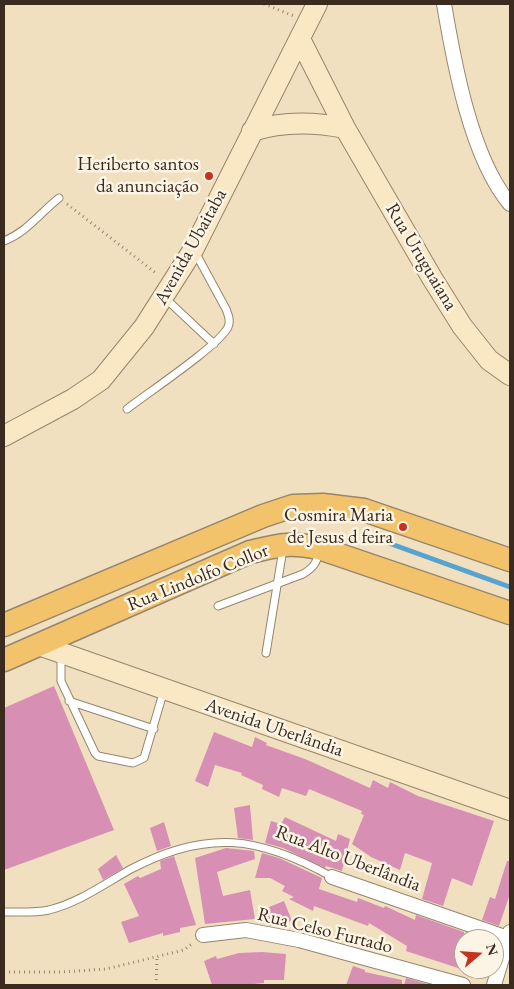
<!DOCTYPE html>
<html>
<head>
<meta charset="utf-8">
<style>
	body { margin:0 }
	#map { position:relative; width:514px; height:989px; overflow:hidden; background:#f0e0c0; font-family:"EB Garamond",serif }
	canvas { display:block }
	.frame { position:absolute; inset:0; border:5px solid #3b2a1e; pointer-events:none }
	.north { position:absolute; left:454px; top:929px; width:50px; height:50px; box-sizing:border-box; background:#fcf5e5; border:1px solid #afa495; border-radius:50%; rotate:72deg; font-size:14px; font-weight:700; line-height:20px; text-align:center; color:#3b2a1e }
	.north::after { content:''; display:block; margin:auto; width:18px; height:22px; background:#c8321e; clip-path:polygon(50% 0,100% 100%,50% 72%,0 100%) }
</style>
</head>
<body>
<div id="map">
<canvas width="514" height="989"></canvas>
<div class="frame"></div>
<div class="north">N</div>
</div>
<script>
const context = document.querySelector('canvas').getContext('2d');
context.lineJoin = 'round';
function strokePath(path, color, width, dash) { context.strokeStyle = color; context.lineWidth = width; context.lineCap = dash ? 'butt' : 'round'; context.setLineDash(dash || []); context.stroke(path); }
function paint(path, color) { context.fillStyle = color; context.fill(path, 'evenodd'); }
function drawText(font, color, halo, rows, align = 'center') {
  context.font = font + ' "EB Garamond",serif'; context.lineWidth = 5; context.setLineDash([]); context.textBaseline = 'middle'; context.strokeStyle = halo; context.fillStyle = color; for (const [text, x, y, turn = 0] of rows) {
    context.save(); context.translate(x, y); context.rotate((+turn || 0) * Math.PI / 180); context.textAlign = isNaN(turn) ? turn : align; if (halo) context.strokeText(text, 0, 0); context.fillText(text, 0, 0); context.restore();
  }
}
const stream = new Path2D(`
	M372,537L510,587`);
const building = new Path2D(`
	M54,686L114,830L4,870V708Z
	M214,732L252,747L255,737L267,743L266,745L305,759L370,788L373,780L388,788L390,782L418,796L494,821L472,886L452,878L443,906L422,899L432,863L405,853L400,870L371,857L352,844L364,815L361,814L362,811L309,789L306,796L282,788L279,797L262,789L263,785L241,775L242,773L215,765L208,787L195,781Z
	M250,805L253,840L238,838L234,808Z
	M285,817L336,841L338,834L350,839L342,871L326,866L325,868L283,848L265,843L271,821L281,824Z
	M164,822L171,846L157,851L150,828Z
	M226,848L254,851L255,859L217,872L223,896L250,890L255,919L205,924L195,858Z
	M262,853L279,858L322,878L319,889L357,902L358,898L384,908L385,906L415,920L416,915L464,932V970L406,951L407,946L369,923L368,926L314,906L313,911L289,899L294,897L282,891L285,886L270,878H255Z
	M116,855L123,868L103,880L98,869Z
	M174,856L196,925L180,928V932L163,936V933L129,943L121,922L139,916L124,884L138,876L140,878L161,869L160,861Z
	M507,861H510V894L499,926L482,920L490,897L495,899Z
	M284,901L292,921L273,926L267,925L262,910Z
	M262,952L286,954L284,980H264V983L243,985H212L204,961L216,956L217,959L239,953Z
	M353,966L365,970V972L402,980V985H346Z
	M406,978L431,985H404Z`);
const path = new Path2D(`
	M264,4L294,16
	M67,204L157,274
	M4,972H61L106,969L184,950L193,943
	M156,985L157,957`);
const lane = new Path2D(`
	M4,241C27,232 40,213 59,198
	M165,298L214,344
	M127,409C146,394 220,345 228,327C231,321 228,314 226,309L195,252
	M218,606L303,574C313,568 317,563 319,551
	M266,653L283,549
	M61,655V681L95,753L98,756L133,763L144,758L164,690
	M69,701L154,729
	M4,912C18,912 35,913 49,910C80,902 104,884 131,869C207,829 259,836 332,877`);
const street = new Path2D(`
	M444,4C454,63 471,158 510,204
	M332,877L508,938
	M203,935L246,930L299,940L463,985
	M494,985L510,932`);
const secondary = new Path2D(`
	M300,39L345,128L432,278L462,326L489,360L510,375
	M252,131C283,121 314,122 345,128
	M4,436L73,399L101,380L144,327L193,250L317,4
	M39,645L510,810`);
const primary = new Path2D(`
	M4,625L263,516L293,506L323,505L364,510L510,560
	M4,660L250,552C280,545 288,542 319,548L510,613`);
const markers = [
	[209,176,5,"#c8321e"],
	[403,527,5,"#c8321e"]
];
const poiNames = [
	["Heriberto santos",199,165],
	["da anunciação",199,187],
	["Cosmira Maria",393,516],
	["de Jesus d feira",393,538]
];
const streetNames = [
	["Avenida Ubaitaba",191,247,-61],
	["Rua Uruguaiana",421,257,59],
	["Rua Lindolfo Collor",198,578,-22],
	["Avenida Uberlândia",274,728,19],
	["Rua Alto Uberlândia",348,859,21],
	["Rua Celso Furtado",325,931,14]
];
strokePath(stream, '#56a3cf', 5);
paint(building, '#d88fb4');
strokePath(lane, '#96856f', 9);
strokePath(street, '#96856f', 16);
strokePath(secondary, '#96856f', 22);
strokePath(primary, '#96856f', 25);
strokePath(path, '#96856f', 3, [1, 4]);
strokePath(lane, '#fff', 7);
strokePath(street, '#fff', 14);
strokePath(secondary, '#fae7c3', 20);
strokePath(primary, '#f2c36a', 22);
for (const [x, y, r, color] of markers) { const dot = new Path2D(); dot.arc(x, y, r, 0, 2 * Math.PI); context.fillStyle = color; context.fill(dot); strokePath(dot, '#fcf5e5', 2); }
drawText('19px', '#3b2a1e', '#fcf5e5', poiNames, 'right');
drawText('19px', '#3b2a1e', '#fcf5e5', streetNames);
</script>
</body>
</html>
